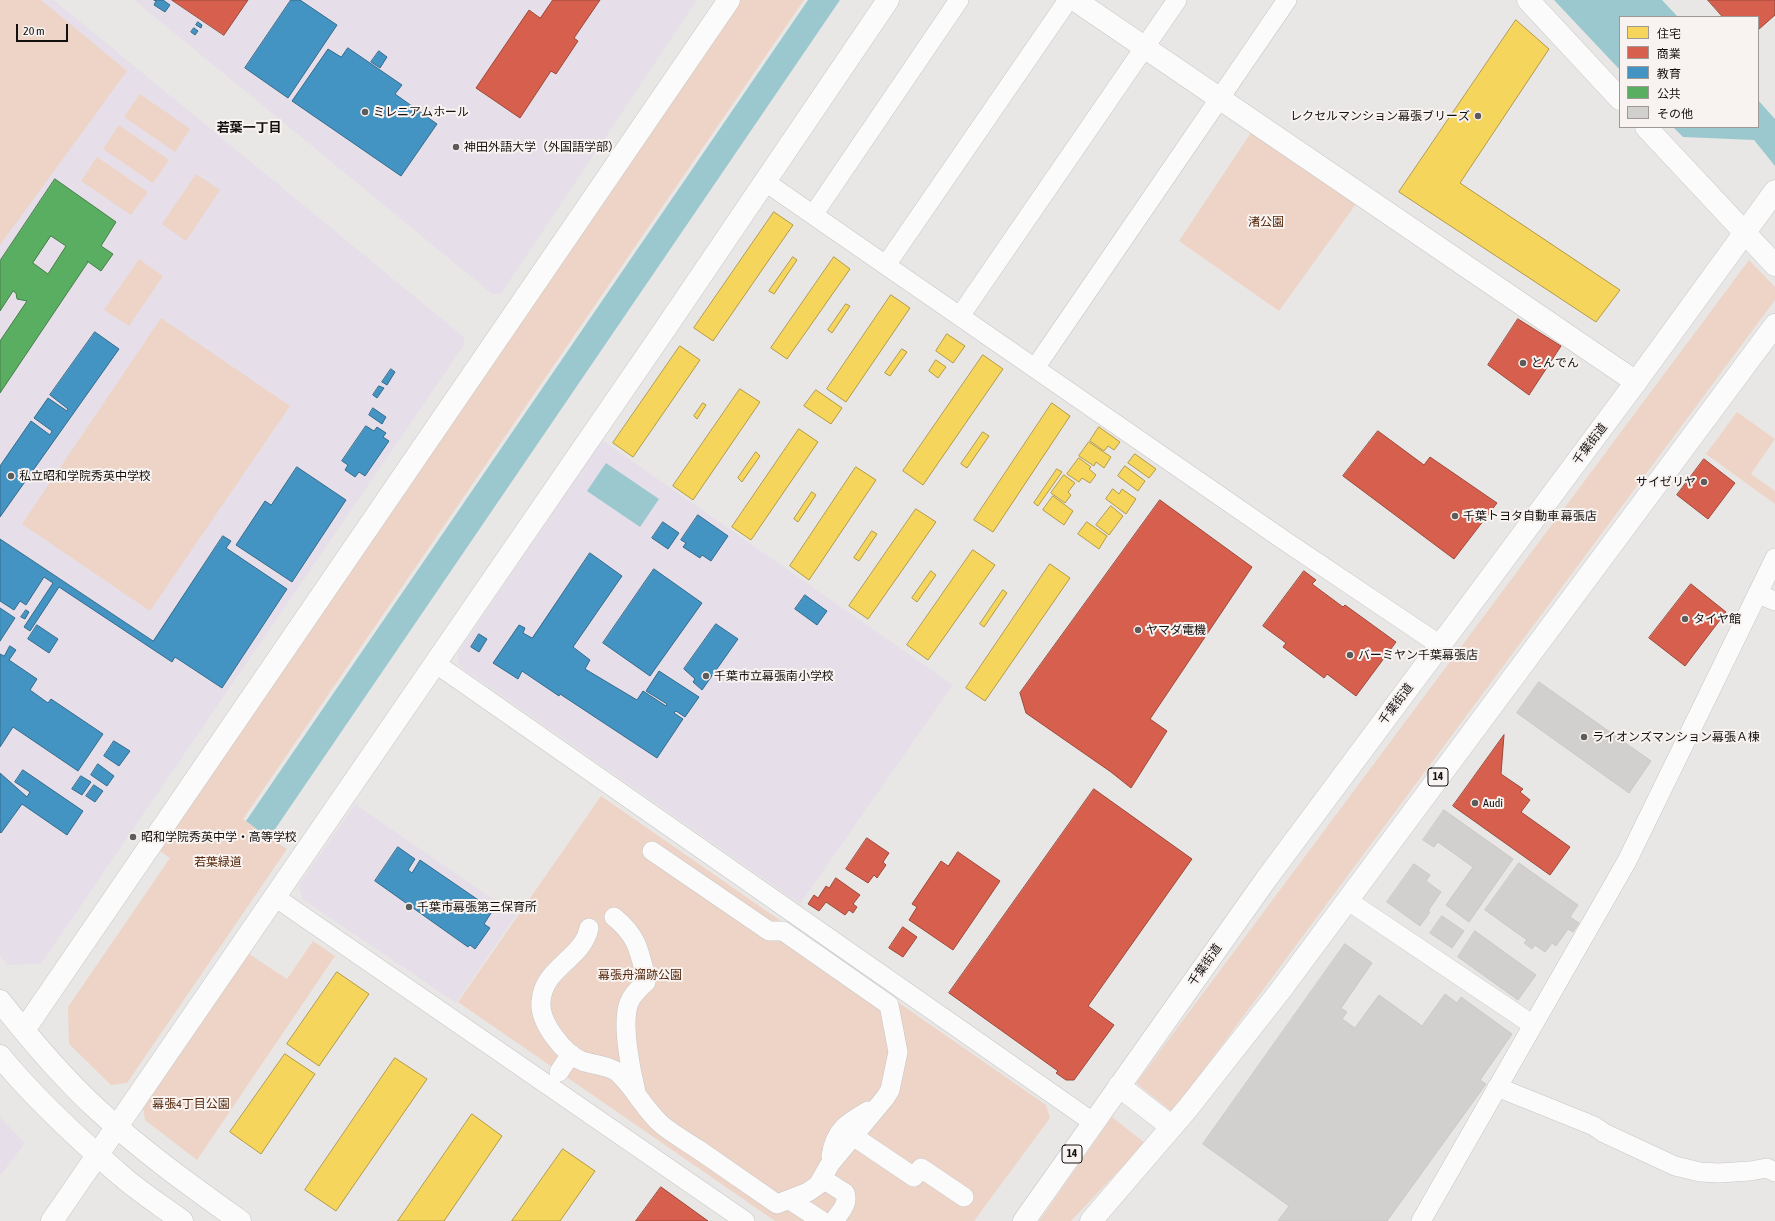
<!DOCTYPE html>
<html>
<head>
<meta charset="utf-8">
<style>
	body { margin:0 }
	#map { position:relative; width:1775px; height:1221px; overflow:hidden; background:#e9e7e5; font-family:"Asap Condensed","Noto Sans JP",sans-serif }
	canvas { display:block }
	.legend { position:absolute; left:1619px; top:16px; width:140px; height:112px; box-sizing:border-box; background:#f8f3f1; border:1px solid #9c9997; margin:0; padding:5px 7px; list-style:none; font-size:12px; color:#131110 }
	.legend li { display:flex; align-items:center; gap:8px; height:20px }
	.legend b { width:20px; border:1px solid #9c9997 }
	.scale { position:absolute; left:16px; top:24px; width:52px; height:18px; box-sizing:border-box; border:2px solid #131110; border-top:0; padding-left:5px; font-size:12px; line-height:14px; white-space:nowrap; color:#131110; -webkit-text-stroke:3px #f8f3f1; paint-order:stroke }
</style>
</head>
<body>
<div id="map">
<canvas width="1775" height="1221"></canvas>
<ul class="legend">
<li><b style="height:11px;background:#f6d55c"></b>住宅</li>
<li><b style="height:11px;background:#d6604d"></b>商業</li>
<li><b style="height:11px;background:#4393c3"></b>教育</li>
<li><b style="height:11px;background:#5aae61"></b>公共</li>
<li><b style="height:11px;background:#d2d0cf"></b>その他</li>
</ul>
<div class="scale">20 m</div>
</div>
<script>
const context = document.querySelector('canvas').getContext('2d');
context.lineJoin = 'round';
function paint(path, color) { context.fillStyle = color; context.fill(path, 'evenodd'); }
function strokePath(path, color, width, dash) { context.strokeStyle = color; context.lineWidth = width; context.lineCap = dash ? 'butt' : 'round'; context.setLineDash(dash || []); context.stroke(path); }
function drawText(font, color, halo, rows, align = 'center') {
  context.font = font + ' "Asap Condensed","Noto Sans JP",sans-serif'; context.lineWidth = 4; context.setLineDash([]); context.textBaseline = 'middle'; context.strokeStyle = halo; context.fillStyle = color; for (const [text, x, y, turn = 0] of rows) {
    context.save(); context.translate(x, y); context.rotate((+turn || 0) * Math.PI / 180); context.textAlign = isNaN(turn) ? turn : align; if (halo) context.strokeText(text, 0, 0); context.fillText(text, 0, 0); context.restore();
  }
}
const education = new Path2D(`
	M0,0H54L464,337V345L41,964L7,965L0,955Z
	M134,0H697L501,294H492Z
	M602,440L953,685L800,904L459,666L457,654Z
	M355,804L516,915L456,1003L302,899L299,885Z
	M0,1117L25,1143L0,1176Z`);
const green = new Path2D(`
	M0,0H41L127,71L0,245Z
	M739,0H804L243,819L287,849L127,1083L111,1085L69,1044L68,1007L170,858L157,849Z
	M140,94L190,129L175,152L124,117Z
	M119,125L169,160L153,183L103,149Z
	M1252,131L1356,204L1279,311L1179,241Z
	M97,157L148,192L131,215L81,181Z
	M196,174L220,190L186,241L162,224Z
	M139,259L163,276L129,326L104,310Z
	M1749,260L1775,287V300L1173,1111L1170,1110L1137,1084V1082Z
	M161,318L290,406L150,611L22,524Z
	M1737,412L1775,439L1751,474L1775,491V504L1706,454Z
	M601,796L1046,1105L1050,1118L974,1221H775L458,1002Z
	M313,941L335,956L197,1160L145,1120L143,1108L249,954L287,979Z
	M1112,1117L1145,1143L1071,1221H1039Z`);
const water = new Path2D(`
	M808,0H840L269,838L246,821Z
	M1554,0H1662L1678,17H1620V70Z
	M1758,100L1775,119V166L1754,140L1683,137L1673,127H1758Z
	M606,463L659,499L640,527L587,491Z`);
const homes = new Path2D(`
	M1516,20L1549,49L1460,183L1620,290L1596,322L1399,192Z
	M774,212L793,225L713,341L694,328Z
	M793,257L797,260L774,294L769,291Z
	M834,257L850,269L787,359L771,348Z
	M891,295L910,308L846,402L827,389Z
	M846,304L850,306L832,333L828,330Z
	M947,334L965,346L953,363L936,351Z
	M680,346L700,360L633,457L613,443Z
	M902,349L907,352L890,376L885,373Z
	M983,355L1003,369L923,485L903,471Z
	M936,360L946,367L938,378L929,371Z
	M740,389L760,402L693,500L673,486Z
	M816,390L842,408L831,424L804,406Z
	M703,403L706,405L697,419L694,416Z
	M1052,403L1070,416L993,532L974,520Z
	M1099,427L1120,442L1114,450L1108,446L1104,451L1090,441Z
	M799,429L818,442L751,540L732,527Z
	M983,432L989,436L967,468L961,464Z
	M1089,442L1111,457L1104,468L1096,462L1094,466L1079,456Z
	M756,452L760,456L742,482L738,478Z
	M1135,454L1156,469L1149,478L1128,463Z
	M1079,458L1091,467L1089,469L1096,475L1090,483L1082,478L1079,482L1067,474Z
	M1125,466L1145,481L1138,491L1118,476Z
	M856,467L876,480L809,580L790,566Z
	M1057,469L1062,472L1038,506L1034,503Z
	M1064,475L1075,483L1068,492L1071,495L1065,503L1051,493Z
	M1113,489L1119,494L1122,489L1136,499L1126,514L1106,499Z
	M812,492L816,495L798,522L794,519Z
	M1053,496L1073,511L1064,525L1043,510Z
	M1111,506L1123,516L1109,535L1096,525Z
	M916,509L936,522L868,619L849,606Z
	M1087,522L1107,536L1099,549L1078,534Z
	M872,531L877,534L859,561L854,558Z
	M973,550L995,565L928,660L907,645Z
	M1050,564L1070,578L985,701L966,688Z
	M931,571L936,575L917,602L912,598Z
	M1003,590L1007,593L984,627L980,624Z
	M337,972L369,994L319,1066L287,1044Z
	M285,1054L315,1074L261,1154L230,1132Z
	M395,1058L427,1079L336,1211L305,1190Z
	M472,1114L502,1136L444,1221H398Z
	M563,1149L595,1171L560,1221H512Z`);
const shops = new Path2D(`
	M172,0H248L224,35Z
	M553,0H600L574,38L578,41L556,74L551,71L520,118L476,88L529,10L540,18Z
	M1708,0H1775V15L1758,30V17H1723Z
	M1518,319L1561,346L1529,395L1488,365Z
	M1378,431L1424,465L1430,457L1497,503L1454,559L1343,476Z
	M1704,459L1735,483L1708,519L1677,495Z
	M1160,500L1252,567L1150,719L1167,731L1131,788L1111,772L1026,713L1020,693Z
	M1304,571L1316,580L1312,584L1343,607L1345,605L1396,642L1356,696L1327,674L1324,678L1283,647L1286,643L1263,626Z
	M1691,584L1726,612L1685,666L1649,638Z
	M1504,735L1501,774L1523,789L1520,792L1530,800L1521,812L1570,847L1550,875L1453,806Z
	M1094,789L1192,859L1088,1006L1114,1025L1074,1080H1066L1056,1073L1058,1071L949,993Z
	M867,838L889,853L883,862L886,865L877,878L874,875L868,883L846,869Z
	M958,852L1000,881L953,950L909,920L917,907L912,904L941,861L948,866Z
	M836,878L860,895L853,904L857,907L853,913L849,910L845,915L826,902L819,911L808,904L814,895L818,898L826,886L829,888Z
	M903,927L917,937L903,957L889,948Z
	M661,1187L708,1221H636Z`);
const schools = new Path2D(`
	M154,0H163L170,5L165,12L154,5L156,1Z
	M291,0H300L337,25L288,98L245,68Z
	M198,22L202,25L201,28L196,25Z
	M194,28L198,31L195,35L191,32Z
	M348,48L402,85L395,94L437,124L401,176L292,101L328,49L341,57Z
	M379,51L387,57L380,68L371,62Z
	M95,332L119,349L0,517V466L31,421L50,435L52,431L34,418L48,398L67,411L68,409L50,395Z
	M391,369L395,372L387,385L382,382Z
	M379,386L384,388L377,398L373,395Z
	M373,408L386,417L382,424L369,415Z
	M366,426L374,431L377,427L386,433L383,437L389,441L365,476L359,472L355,477L345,470L348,465L342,461Z
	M297,467L346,500L292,582L236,545L265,501L271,505Z
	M698,515L728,536L711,561L702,555L700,558L683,547L686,543L681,540Z
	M663,522L679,533L668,549L652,538Z
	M223,536L231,541L226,548L287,589L222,688L175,657L172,662L59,587L30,631L24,627L53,583L44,577L26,605L20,601L14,610L0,601V539L153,641Z
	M590,553L622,576L573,647L590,660L585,669L637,700L643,691L666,706L667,704L646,691L659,671L699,697L685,717L676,711L674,713L683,719L657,758L560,694L559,696L522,671L518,679L493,663L519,625L525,628L523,633L532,638Z
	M654,569L702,603L650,676L603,643Z
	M805,595L827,611L817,625L795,609Z
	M0,608L15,618L0,641Z
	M26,610L29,612L25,619L21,617Z
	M716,624L738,639L702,690L693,682L695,679L684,669Z
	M37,625L58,639L49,653L28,639Z
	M479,634L487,639L479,652L471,647Z
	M10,646L16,650L9,660L37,679L30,690L48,703L51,699L103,734L78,771L13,727L0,747V654L4,656Z
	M114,741L130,751L119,766L104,756Z
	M98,764L114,776L107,786L91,775Z
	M23,770L83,811L67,835L22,804L1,833L0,832V773L27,797L30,792L15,782Z
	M81,776L91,782L82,795L72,789Z
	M94,785L103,791L95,802L86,796Z
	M398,847L415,859L408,870L412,873L420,860L493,910L484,924L490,928L475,949L470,945L468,947L375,881Z`);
const public = new Path2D(`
	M55,179L116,222L101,246L113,254L101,271L87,261L88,262L0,393V341L27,301L17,299L16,293L13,291L0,311V261ZM51,236L66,246L48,274L33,263Z`);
const building = new Path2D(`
	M1539,682L1651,761L1629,793L1517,713Z
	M1444,810L1513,859L1469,922L1446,905L1473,867L1438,842L1434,847L1423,840Z
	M1519,863L1578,905L1570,917L1579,923L1573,932L1568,929L1556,946L1552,943L1545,952L1535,945L1532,949L1524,943L1527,940L1485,910Z
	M1414,864L1430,875L1426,881L1441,892L1428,911L1430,912L1420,926L1387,902Z
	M1442,916L1464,931L1452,948L1430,933Z
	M1475,931L1536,975L1518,1000L1458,957Z
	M1345,944L1372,963L1341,1008L1347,1012L1342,1019L1355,1028L1379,995L1422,1026L1445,994L1457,1003L1461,997L1512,1034L1480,1080L1486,1084L1387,1221H1278L1289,1206L1203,1144Z`);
const street = new Path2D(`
	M764,181L1285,541L1440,645
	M813,215L959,0
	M886,265L1068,0
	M960,316L1177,0
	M1035,368L1287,0
	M1758,594L1775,601
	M435,663L1094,1123
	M275,897L745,1221
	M1347,900L1533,1025
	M614,917C637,936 639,949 646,978V982C639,988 632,995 629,1003C621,1023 631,1072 636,1092
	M589,928C583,959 543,967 541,1002C539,1022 564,1054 582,1061C593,1065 608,1065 617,1072C634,1087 644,1109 662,1125C673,1134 687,1142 699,1150C725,1168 751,1186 777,1204L808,1192L818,1185L830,1164L885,1098L890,1090L898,1052L889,1005L783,931H769L652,851
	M559,1072L571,1054
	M1497,1087L1594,1126L1604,1133L1675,1166L1700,1172L1719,1173L1750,1171L1767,1168L1775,1172
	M853,1136L914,1177L921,1168L964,1197
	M831,1156C835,1130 847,1123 868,1111
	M823,1179L845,1193C849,1204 840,1212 834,1221
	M790,1200L822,1221
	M1421,1221L1627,861L1775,558`);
const secondary = new Path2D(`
	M1075,0L1636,382
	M1528,0L1620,99
	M1646,127L1775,265
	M0,1001C30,1039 62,1077 98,1110C142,1151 191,1186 240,1221
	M24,1030L729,0
	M0,1056C35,1099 83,1143 125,1179C143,1194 163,1207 182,1221
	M52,1221L665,329L888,0`);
const highway = new Path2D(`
	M1119,1086L1172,1127
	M1024,1221L1267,878L1636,382L1775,191
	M1091,1221L1188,1108L1280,991L1775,325`);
const markers = [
	[365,112,4,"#5e5c5b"],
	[1478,116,4,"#5e5c5b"],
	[456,147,4,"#5e5c5b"],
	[1523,363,4,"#5e5c5b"],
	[11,476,4,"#5e5c5b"],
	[1704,482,4,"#5e5c5b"],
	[1455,516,4,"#5e5c5b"],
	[1685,619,4,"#5e5c5b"],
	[1138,630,4,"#5e5c5b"],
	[1350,655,4,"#5e5c5b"],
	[706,676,4,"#5e5c5b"],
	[1584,737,4,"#5e5c5b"],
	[1475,803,4,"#5e5c5b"],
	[133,837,4,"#5e5c5b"],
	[409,907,4,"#5e5c5b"]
];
const shields = [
	[1438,777,20],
	[1072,1154,20]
];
const shieldNames = [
	["14",1438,777],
	["14",1072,1154]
];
const poiNames = [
	["ミレニアムホール",373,112],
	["レクセルマンション幕張ブリーズ",1470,116,"right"],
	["神田外語大学（外国語学部）",464,147],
	["とんでん",1531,363],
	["私立昭和学院秀英中学校",19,476],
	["サイゼリヤ",1696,482,"right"],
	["千葉トヨタ自動車 幕張店",1463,516],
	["タイヤ館",1693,619],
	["ヤマダ電機",1146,630],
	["バーミヤン千葉幕張店",1358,655],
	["千葉市立幕張南小学校",714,676],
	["ライオンズマンション幕張Ａ棟",1592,737],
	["Audi",1483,803],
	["昭和学院秀英中学・高等学校",141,837],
	["千葉市幕張第三保育所",417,907]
];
const parkNames = [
	["渚公園",1266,222],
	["若葉緑道",218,862],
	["幕張舟溜跡公園",640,975],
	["幕張4丁目公園",191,1104]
];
const streetNames = [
	["千葉街道",1590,444,-53],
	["千葉街道",1396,704,-53],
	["千葉街道",1205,965,-55]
];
const neighbourhoodNames = [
	["若葉一丁目",249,128]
];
paint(education, '#e6dfe9');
paint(green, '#edd4c7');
paint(water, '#9bc8cf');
paint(homes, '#f6d55c');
strokePath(homes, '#b29a45', 1);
paint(shops, '#d6604d');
strokePath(shops, '#9c483b', 1);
paint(schools, '#4393c3');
strokePath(schools, '#356c8d', 1);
paint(public, '#5aae61');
strokePath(public, '#457f49', 1);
paint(building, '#d2d0cf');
strokePath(building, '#cac8c7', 1);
strokePath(street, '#c7c5c4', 20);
strokePath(secondary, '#c7c5c4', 23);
strokePath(highway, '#c7c5c4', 23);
strokePath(street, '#fcfbfb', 19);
strokePath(secondary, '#fcfbfb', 22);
strokePath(highway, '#fcfbfb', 22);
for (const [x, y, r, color] of markers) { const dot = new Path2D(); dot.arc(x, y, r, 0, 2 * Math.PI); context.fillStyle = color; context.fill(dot); strokePath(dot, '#f8f3f1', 1.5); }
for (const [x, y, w] of shields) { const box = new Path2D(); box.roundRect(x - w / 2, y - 9, w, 18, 3); context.fillStyle = '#f8f3f1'; context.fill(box); strokePath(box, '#131110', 1); }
drawText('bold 11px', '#131110', null, shieldNames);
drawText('12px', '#131110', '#f8f3f1', poiNames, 'left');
drawText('12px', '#54270a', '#f8f3f1', parkNames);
drawText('12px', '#131110', '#f8f3f1', streetNames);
drawText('bold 13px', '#131110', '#f8f3f1', neighbourhoodNames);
</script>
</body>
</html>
